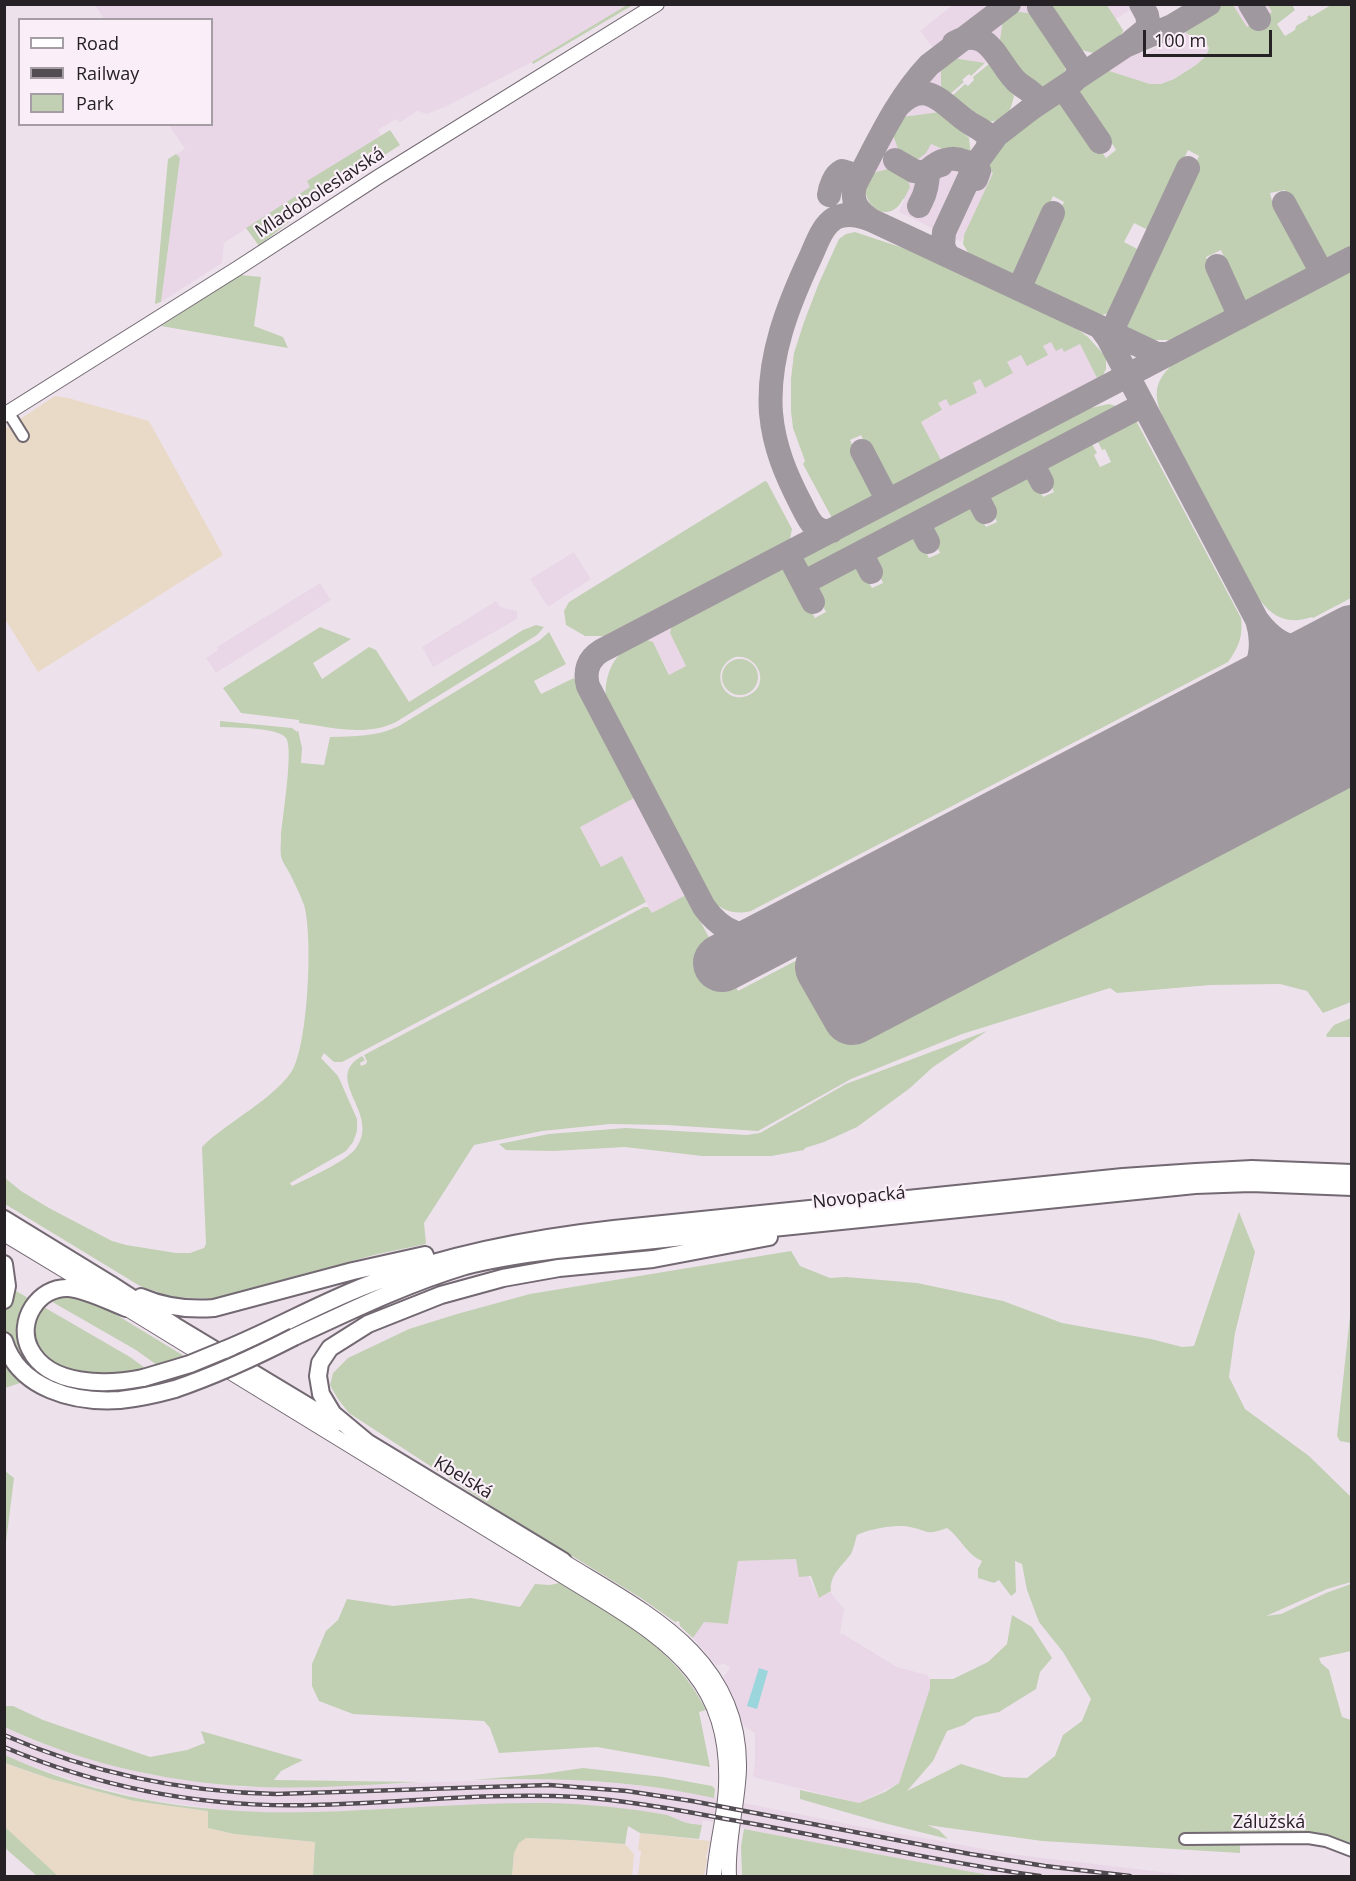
<!DOCTYPE html>
<html>
<head>
<meta charset="utf-8">
<style>
	body { margin:0 }
	#map { position:relative; width:1356px; height:1881px; overflow:hidden; background:#ede2ec; font-family:"Open Sans",sans-serif }
	canvas { display:block }
	.frame { position:absolute; inset:0; border:6px solid #252125; pointer-events:none }
	.legend { position:absolute; left:18px; top:18px; width:195px; height:108px; box-sizing:border-box; background:#faeff9; border:2px solid #a59da4; margin:0; padding:8px 10px; list-style:none; font-size:18px; color:#252125 }
	.legend li { display:flex; align-items:center; gap:12px; height:30px }
	.legend b { width:30px; border:2px solid #a59da4 }
	.scale { position:absolute; left:1143px; top:30px; width:129px; height:27px; box-sizing:border-box; border:3px solid #252125; border-top:0; padding-left:8px; font-size:18px; line-height:21px; white-space:nowrap; color:#252125; -webkit-text-stroke:4px #faeff9; paint-order:stroke }
</style>
</head>
<body>
<div id="map">
<canvas width="1356" height="1881"></canvas>
<div class="frame"></div>
<ul class="legend">
<li><b style="height:8px;background:#fff"></b>Road</li>
<li><b style="height:8px;background:#524d52"></b>Railway</li>
<li><b style="height:16px;background:#c1cfb3"></b>Park</li>
</ul>
<div class="scale">100 m</div>
</div>
<script>
const context = document.querySelector('canvas').getContext('2d');
context.lineJoin = 'round';
function paint(path, color) { context.fillStyle = color; context.fill(path, 'evenodd'); }
function strokePath(path, color, width, dash) { context.strokeStyle = color; context.lineWidth = width; context.lineCap = dash ? 'butt' : 'round'; context.setLineDash(dash || []); context.stroke(path); }
function drawText(font, color, halo, rows, align = 'center') {
  context.font = font + ' "Open Sans",sans-serif'; context.lineWidth = 4.5; context.setLineDash([]); context.textBaseline = 'middle'; context.strokeStyle = halo; context.fillStyle = color; for (const [text, x, y, turn = 0] of rows) {
    context.save(); context.translate(x, y); context.rotate((+turn || 0) * Math.PI / 180); context.textAlign = isNaN(turn) ? turn : align; if (halo) context.strokeText(text, 0, 0); context.fillText(text, 0, 0); context.restore();
  }
}
const commercial = new Path2D(`
	M55,396L68,398L149,421L223,555L38,672L5,619V429Z
	M4,1763L51,1779L134,1801L208,1811V1828L234,1834L315,1842L313,1876H58L5,1827Z
	M640,1833L710,1841L706,1857L707,1860L704,1876H638L641,1851L638,1850Z
	M526,1838L571,1840L625,1844L634,1854L632,1876H512L514,1853L519,1843Z`);
const built = new Path2D(`
	M954,4L982,5L988,12L937,53L920,31Z
	M95,5H627L532,62L447,106L427,114L417,111L399,123L396,119L378,130L381,135L308,181L310,187L224,243L222,263L161,302L180,159L176,154L185,149L169,125L212,124V20L104,19Z
	M1024,5H1049L1081,50L1067,61L1034,14L1014,11Z
	M1107,5H1138L1116,19Z
	M1225,5H1268L1272,12L1247,27L1233,6Z
	M1003,19L1000,40L1031,85L1014,96L992,64L953,58Z
	M1182,29L1192,37L1205,41L1209,48L1206,55L1196,65L1168,82L1161,84H1150L1103,69L1130,50L1146,54Z
	M941,67V86L983,122L969,138L940,112L902,117L923,85Z
	M893,135L899,152L922,156L930,144L993,173L961,242L899,212L910,186L875,173L872,175Z
	M1051,342L1062,348L1080,344L1097,378L941,460L921,422L942,411L938,403L946,398L977,392L973,383L980,379L985,388L1012,374L1006,362L1021,355H1047L1043,346Z
	M574,552L591,579L548,607L530,579Z
	M320,583L331,600L216,673L206,658L218,650L217,647Z
	M496,601L500,607L517,611V619L433,667L422,647Z
	M672,624L670,633L686,666L670,675L653,642L644,639Z
	M636,797L686,895L652,913L622,857L601,867L580,826Z
	M796,1559L808,1575L819,1598L830,1592L844,1609L840,1635L843,1634L897,1667L927,1675L930,1679V1688L899,1783L859,1803L753,1777L755,1761V1733L743,1726L735,1701L723,1677L730,1668L725,1664L716,1665L693,1638L704,1622L728,1624L738,1561Z
	M5,1727L32,1740L89,1759L153,1775L218,1784L245,1787H308L549,1778L628,1784L689,1792L858,1826L1011,1854L1194,1876H993L854,1851L703,1820L702,1825L683,1822L670,1816L625,1809L575,1804H511L308,1812H244L215,1809L149,1800L82,1783L23,1763L5,1755Z`);
const green = new Path2D(`
	M1049,4L1107,5L1123,30L1122,37L1097,54L1081,50Z
	M627,5H633L533,64L532,62Z
	M1222,5H1233L1247,27L1272,12L1268,5H1292L1295,10L1277,24L1285,36L1295,30L1296,26L1308,19L1307,17L1310,15L1311,17L1331,5H1351V246L1320,263L1287,202L1285,190L1270,193L1273,205H1276L1282,208L1314,266L1239,305L1220,265L1226,262L1221,250L1206,257L1211,269L1214,268L1232,308L1171,340H1153L1127,328L1123,314L1199,156L1188,150L1181,165L1184,167L1154,233L1134,223L1124,242L1143,252L1114,311L1099,316L1026,281L1064,202L1053,196L1047,210L1050,212L1022,272L1013,275L969,254L963,244L964,235L993,173L985,169C998,137 1035,118 1061,99L1066,100L1106,158L1116,150L1108,137L1104,139L1073,95L1074,91L1103,69L1150,84H1161L1174,79L1196,65L1206,56L1209,48L1205,41C1197,36 1188,37 1182,29Z
	M1014,11L1034,14L1067,61L1064,77L1048,88L1031,85L1000,40L1003,19Z
	M953,58L985,63L971,76L969,74L962,80L964,82L950,94L941,86V67Z
	M989,64H992L1014,96C1010,116 1003,122 983,122L952,96L965,84L968,86L974,80L973,77Z
	M940,112L969,138L971,154L967,160L931,144L926,153L917,160L899,152L893,135L902,117Z
	M390,130L400,145L324,194L259,246L246,228L310,187L307,181Z
	M176,154L180,158L161,302L155,304L168,159Z
	M891,168L907,177L910,187L904,199H903C886,232 850,194 873,174C877,171 886,170 891,168Z
	M855,232L912,251L1072,325L1088,337L1106,357V369L1103,375L1097,378L1080,344L1064,352L1062,348L1056,351L1051,342L1043,346L1048,355L1027,366L1021,355L1007,362L1013,373L985,388L980,379L973,383L977,393L950,406L946,399L938,403L942,410L921,422L941,460L887,489L865,449L867,448L861,435L850,440L856,453L859,452L880,493L832,518L803,464L805,461L793,428L791,411V379L794,353L804,322L819,283L839,239L846,234Z
	M1351,268V598L1313,618L1312,617C1297,622 1283,622 1270,611C1266,608 1263,603 1260,601L1163,417C1150,390 1158,376 1180,358Z
	M240,275L261,277L254,326L283,337L288,348L161,326Z
	M1109,404L1126,409L811,575L810,573L806,575L802,570L800,571L795,560L1086,409Z
	M1133,415L1241,618C1243,636 1239,647 1228,662L751,911C734,915 723,911 710,899L606,702C604,682 609,662 626,648C631,645 638,642 644,639L653,642L669,675L686,666L670,633L672,624L789,564L810,603L808,605L815,618L826,612L819,599L817,600L808,584L818,581L817,579L859,558L868,574L865,575L872,588L883,583L877,570L874,571L867,558L869,557L867,553L916,528L925,544L922,545L929,558L940,553L934,540L931,541L923,524L974,497L982,514L979,515L986,527L997,522L991,509L988,510L980,494L1031,467L1039,483L1037,485L1043,497L1054,492L1048,479L1045,480L1037,464L1088,437L1097,453L1094,455L1100,467L1111,462L1105,449L1102,450L1094,434ZM735,657C760,654 771,687 747,696C722,705 708,668 735,657Z
	M765,481L767,482L792,529L790,539L604,636H585L566,625L564,611L569,602Z
	M536,625L544,627L537,635L396,722C366,737 331,727 299,723V720L241,713L223,688L320,627L351,639L313,663L322,679L369,647L376,650L409,702L523,630Z
	M549,632L566,664L534,681L541,694L574,678L636,797L580,827L601,867L622,856L646,902L342,1062H334L324,1053L321,1058L338,1076L357,1119V1131L353,1142L346,1151L290,1183L292,1186C308,1178 346,1162 356,1148C382,1114 321,1079 362,1056L365,1060L360,1063L361,1066L366,1064L367,1061L364,1055L644,907H648L652,913L686,895L738,991L1351,670V1002L1323,1013L1307,991L1280,984L1210,985L1117,993L1110,988L962,1034L851,1079L758,1131L667,1125L610,1124L542,1131L474,1145L424,1223L426,1244L378,1254L211,1299L172,1297L140,1286L5,1204V1178L21,1191L49,1208L112,1241L126,1245L176,1253H190L204,1248L206,1244L202,1147C225,1123 280,1096 294,1067C308,1038 313,936 304,905C300,894 294,882 289,872C286,867 282,861 281,856C280,850 281,843 281,837C282,819 294,750 286,738C278,727 234,728 220,727V721L292,728L297,732L298,730L302,748L301,763L324,765L330,737C354,736 377,737 399,726L540,640Z
	M722 677a18 18 0 1 1 36 0a18 18 0 1 1-36 0Z
	M1351,1018V1037H1327L1326,1035L1334,1025Z
	M987,1031L933,1067L910,1088L857,1127L824,1142L805,1148L804,1150L771,1156H702L625,1147L553,1151L506,1150L499,1144L549,1134L626,1128L747,1135L760,1133L846,1084Z
	M1239,1212L1255,1252L1235,1333L1229,1377L1245,1409L1309,1456L1351,1497V1582L1327,1589L1266,1616L1281,1614L1326,1593L1351,1584V1651L1319,1658L1321,1663L1329,1670L1342,1717L1351,1720V1849C1343,1845 1335,1838 1326,1835C1305,1827 1262,1835 1240,1840V1853L1042,1841L927,1825L939,1830L948,1839L880,1822L800,1799V1790L859,1803L885,1792L899,1783L930,1688V1679H953L988,1662L1007,1644L1012,1615L1032,1627L1052,1658L1040,1672L1036,1689L999,1712L975,1717L964,1725L947,1731L933,1761L907,1791L961,1764L1003,1777L1027,1778L1055,1756L1063,1735L1082,1721L1091,1699L1063,1652L1039,1622L1027,1590L1022,1564L1015,1561L1016,1592L1011,1596L999,1580L994,1583L978,1578V1569L982,1561C966,1554 961,1538 947,1528C925,1536 930,1531 910,1527C897,1524 869,1529 857,1535C855,1541 854,1548 851,1554C843,1565 829,1575 831,1591L819,1598L811,1576L799,1577L796,1559L738,1561L728,1624L704,1622L693,1638L680,1626L679,1621L675,1622L641,1598L513,1520L349,1413L338,1399L330,1385L333,1373L348,1358L409,1329L457,1314L530,1294L791,1251L800,1266L830,1278L846,1277L917,1283L1003,1301L1062,1323L1151,1339L1182,1347L1194,1346Z
	M4,1284L130,1357L145,1368C136,1370 126,1373 117,1375C91,1379 59,1370 40,1354L23,1382L5,1388Z
	M57,1296H77L92,1300L184,1356L157,1365L136,1350L49,1300Z
	M1351,1307L1352,1443H1351L1340,1441L1337,1436Z
	M5,1471L14,1478L5,1550Z
	M559,1583C617,1618 674,1646 706,1710L699,1712L710,1767L597,1747L499,1753L490,1728L484,1721L353,1714L319,1701L312,1686V1664L326,1631L338,1620L347,1599L393,1606L471,1598L520,1607L535,1584L550,1585Z
	M5,1706H13L43,1720L150,1757L187,1750L205,1743L201,1731L303,1760L281,1771L274,1780L421,1782C362,1785 302,1790 243,1786C161,1781 79,1762 5,1727Z
	M5,1755C99,1799 206,1815 310,1812C390,1810 470,1802 550,1803C589,1804 629,1808 667,1815C673,1817 678,1820 684,1822C690,1824 696,1824 702,1825L699,1839L640,1833L628,1826L625,1844L571,1840L526,1838L519,1843L514,1853L512,1876H313L315,1842L234,1834L208,1828V1811L134,1801L51,1779L5,1763Z
	M583,1768L663,1777L712,1786L715,1789L714,1798C634,1780 553,1777 472,1780L543,1774Z
	M5,1827L58,1876H37L5,1848Z
	M744,1829L993,1876H742L741,1846Z`);
const water = new Path2D(`
	M759,1668L768,1671L757,1709L747,1706Z`);
const taxiway = new Path2D(`
	M1250,4L1259,19
	M1039,7L1078,65L1079,70L1074,81
	M1132,41L1149,27L1147,15L1141,4
	M954,43C989,23 998,64 1016,81C1022,87 1030,90 1035,96V105L1032,108
	M1063,88L1100,142
	M898,106C927,76 944,106 968,122C976,128 985,129 990,140L987,148
	M895,160L914,171L925,173C943,155 960,154 979,171L976,179
	M829,195C830,187 834,175 842,171L852,174L855,185
	M1284,203L1322,273
	M919,206C921,201 924,197 925,192C930,179 923,170 941,165
	M871,220C857,210 851,202 855,185C877,144 896,100 929,65L1009,4
	M948,256L943,246L944,232L975,165L997,135L1032,108L1125,46L1172,26L1209,4
	M1217,266L1240,317
	M1019,289L1053,213
	M1100,327L1157,354H1168
	M1111,333L1188,168
	M862,451L888,501
	M1032,463L1042,482
	M975,493L985,512
	M918,523L928,542
	M832,531C813,534 808,517 801,504C786,475 774,447 771,413C767,358 788,305 811,256C817,243 822,226 835,218C847,212 859,215 871,220L1100,327L1108,338L1257,620C1286,659 1314,652 1352,632
	M861,553L871,572
	M788,554L803,583L1143,405
	M803,583L813,602
	M1161,731C1177,723 1192,715 1207,707C1218,701 1230,696 1240,688C1261,672 1265,644 1257,620
	M851,894L775,933C745,941 723,933 704,907L588,686C584,671 588,659 601,651L1352,258`);
const runway = new Path2D(`
	M1352,692L824,967L852,1016L1352,754
	M722,963L1352,634`);
const minor = new Path2D(`
	M8,412L23,436
	M1185,1839L1308,1838L1326,1841L1352,1851`);
const major = new Path2D(`
	M4,415L238,268L378,177L657,4
	M4,1234L100,1292
	M119,1304L597,1597C675,1645 730,1685 726,1786C725,1816 716,1846 714,1876
	M563,1561C644,1611 741,1656 739,1768C738,1805 727,1839 729,1876`);
const highway = new Path2D(`
	M4,1219L110,1284L175,1326L336,1423
	M4,1264L7,1286L4,1300
	M141,1297C164,1307 188,1310 214,1308L353,1271L425,1255
	M126,1308C108,1301 88,1290 69,1288C38,1286 16,1322 30,1349C49,1387 108,1385 143,1378
	M294,1337C350,1311 405,1284 465,1266C495,1258 525,1254 556,1250L1195,1185L1251,1183L1352,1187
	M4,1341C19,1389 74,1403 120,1400C138,1398 157,1394 175,1389
	M224,1350C276,1329 325,1300 378,1281C454,1253 533,1238 614,1229L1123,1177L1196,1172L1252,1169L1352,1173
	M360,1438L563,1561
	M369,1444L333,1414L321,1394L318,1376L320,1363L330,1348L368,1324L441,1295L503,1278L559,1268L653,1259L769,1237`);
const rail = new Path2D(`
	M4,1735C91,1773 181,1792 276,1794L549,1785L627,1791L692,1801L970,1854L1045,1866L1130,1876
	M4,1747C103,1789 207,1808 313,1805C401,1803 489,1792 577,1797C635,1801 692,1813 749,1823C846,1841 942,1862 1040,1876`);
const highwayBridge = new Path2D(`
	M143,1378L190,1364L224,1350
	M175,1389C216,1375 255,1357 294,1337`);
const streetNames = [
	["Mladoboleslavská",320,193,-33],
	["Novopacká",859,1198,-6],
	["Kbelská",463,1478,31],
	["Zálužská",1269,1823]
];
paint(commercial, '#e9d9c7');
paint(built, '#e9d7e7');
paint(green, '#c1cfb3');
paint(water, '#9ad6dc');
strokePath(taxiway, '#a0989f', 24);
strokePath(runway, '#a0989f', 58);
strokePath(minor, '#736972', 14);
strokePath(major, '#736972', 16);
strokePath(highway, '#736972', 20);
strokePath(minor, '#fff', 10);
strokePath(major, '#fff', 14);
strokePath(highway, '#fff', 16);
strokePath(rail, '#524d52', 4.5);
strokePath(rail, '#faeff9', 2, [7]);
strokePath(highwayBridge, '#736972', 20, []);
strokePath(highwayBridge, '#fff', 16);
drawText('18px', '#252125', '#faeff9', streetNames);
</script>
</body>
</html>
